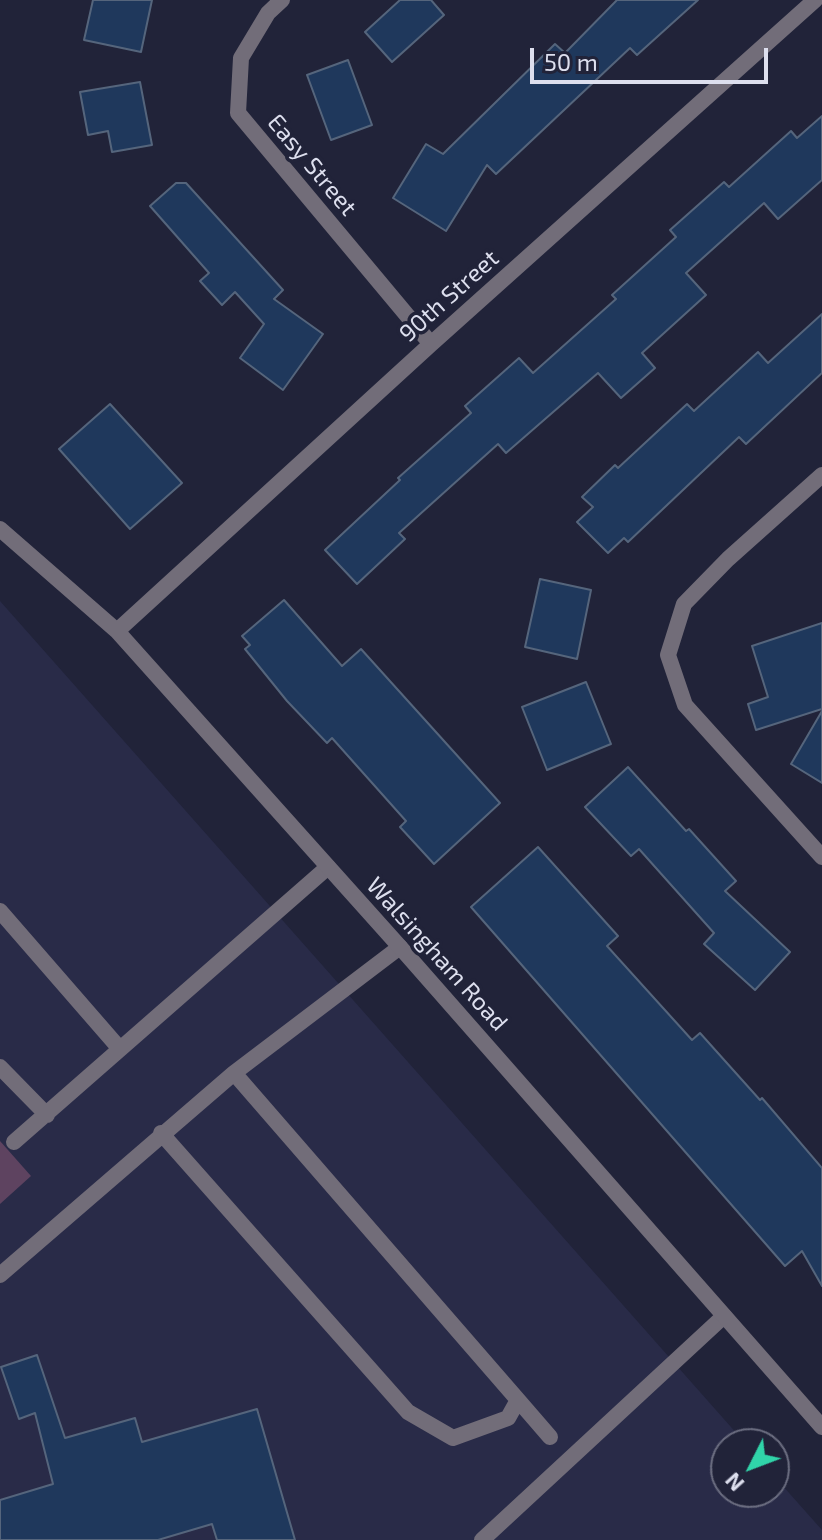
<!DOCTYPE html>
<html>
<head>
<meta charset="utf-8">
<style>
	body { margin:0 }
	#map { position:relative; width:822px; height:1540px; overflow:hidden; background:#212339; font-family:"Exo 2",sans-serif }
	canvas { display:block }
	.north { position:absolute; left:710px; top:1428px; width:80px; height:80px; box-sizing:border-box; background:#212339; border:2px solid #6c6e81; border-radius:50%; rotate:228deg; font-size:22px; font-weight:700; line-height:32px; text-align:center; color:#dddfee }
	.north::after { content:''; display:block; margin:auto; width:28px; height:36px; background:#30d4a9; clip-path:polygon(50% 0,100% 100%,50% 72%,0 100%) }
	.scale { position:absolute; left:530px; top:48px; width:238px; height:36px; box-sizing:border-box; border:4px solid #dddfee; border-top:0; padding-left:10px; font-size:24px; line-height:28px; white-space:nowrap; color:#dddfee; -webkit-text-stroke:6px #212339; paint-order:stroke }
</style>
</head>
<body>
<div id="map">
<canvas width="822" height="1540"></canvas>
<div class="north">N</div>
<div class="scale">50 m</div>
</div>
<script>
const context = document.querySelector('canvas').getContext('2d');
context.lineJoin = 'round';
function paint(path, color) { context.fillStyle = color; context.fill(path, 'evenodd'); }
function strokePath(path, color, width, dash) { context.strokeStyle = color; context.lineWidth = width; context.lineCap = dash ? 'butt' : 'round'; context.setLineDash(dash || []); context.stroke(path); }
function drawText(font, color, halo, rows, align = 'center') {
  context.font = font + ' "Exo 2",sans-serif'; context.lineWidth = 7; context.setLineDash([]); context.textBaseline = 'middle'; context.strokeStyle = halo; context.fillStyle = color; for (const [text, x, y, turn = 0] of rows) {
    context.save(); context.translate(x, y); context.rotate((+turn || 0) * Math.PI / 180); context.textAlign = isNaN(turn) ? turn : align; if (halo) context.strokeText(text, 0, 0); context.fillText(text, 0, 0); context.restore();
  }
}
const built = new Path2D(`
	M0,601L746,1444H726V1492H774V1476L822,1530V1540H0Z`);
const green = new Path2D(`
	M0,1141L31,1176L0,1204Z`);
const building = new Path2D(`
	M93,0H152L141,52L84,40Z
	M400,0H431L444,15L392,62L365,32Z
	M617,0H698L637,55L630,48L496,174L487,165L446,231L393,198L426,144L443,154L555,44L565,53Z
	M348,60L372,125L331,140L307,75Z
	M140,82L152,145L112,152L108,131L88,135L80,92Z
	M822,116V180L778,219L764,203L686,273L706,295L642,353L655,368L621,398L598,373L506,453L498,444L399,533L405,539L357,584L325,550L400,480L398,478L471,413L465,406L519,358L533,373L616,299L612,295L676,237L670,230L724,182L729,187L791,131L797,138Z
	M176,183H186L283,290L274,299L323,334L283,390L240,358L264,324L235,292L222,305L200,281L209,273L150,206Z
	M822,314V373L746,444L739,437L628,542L624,538L608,553L577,522L593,507L582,497L615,465L618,468L687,404L694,411L758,352L768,363Z
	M110,404L182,483L130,529L59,449Z
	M540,579L591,590L577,659L525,647Z
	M284,600L342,666L361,649L500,803L434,864L400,827L406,821L332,738L327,743L287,701L245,649L250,645L242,636Z
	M822,623V709L756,730L748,704L768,697L752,646Z
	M586,682L611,744L547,770L522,707Z
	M822,711V783L791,764Z
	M628,767L686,831L689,829L736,881L725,891L790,952L755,990L704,944L714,933L639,849L631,856L585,807Z
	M538,847L618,936L607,946L692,1040L700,1033L760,1100L762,1098L822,1168V1286L802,1251L785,1266L471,907Z
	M37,1355L65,1438L135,1418L142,1442L257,1409L295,1540H217L212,1524L158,1540H0V1500L53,1484L35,1413L19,1419L1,1367Z`);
const lane = new Path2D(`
	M0,911L120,1049
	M0,1067L47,1115
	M161,1133L408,1412L453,1438L508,1418L518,1400L234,1073
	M14,1142L328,867
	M0,1275L234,1073L400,947
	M518,1400L550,1437
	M482,1540L724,1316`);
const street = new Path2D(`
	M282,0L268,13L241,58L238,113L431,344
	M822,475L728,559L684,604L668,655L685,705L822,857
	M0,529L117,631L400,947L822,1427
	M117,631L431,344L815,0`);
const streetNames = [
	["Easy Street",312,165,50],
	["90th Street",449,296,-42],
	["Walsingham Road",437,954,48]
];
paint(built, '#292b48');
paint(green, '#5e4360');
paint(building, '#1f385c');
strokePath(building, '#55657c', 2);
strokePath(lane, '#726d79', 16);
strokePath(street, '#726d79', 16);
drawText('24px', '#dddfee', '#212339', streetNames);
</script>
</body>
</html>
